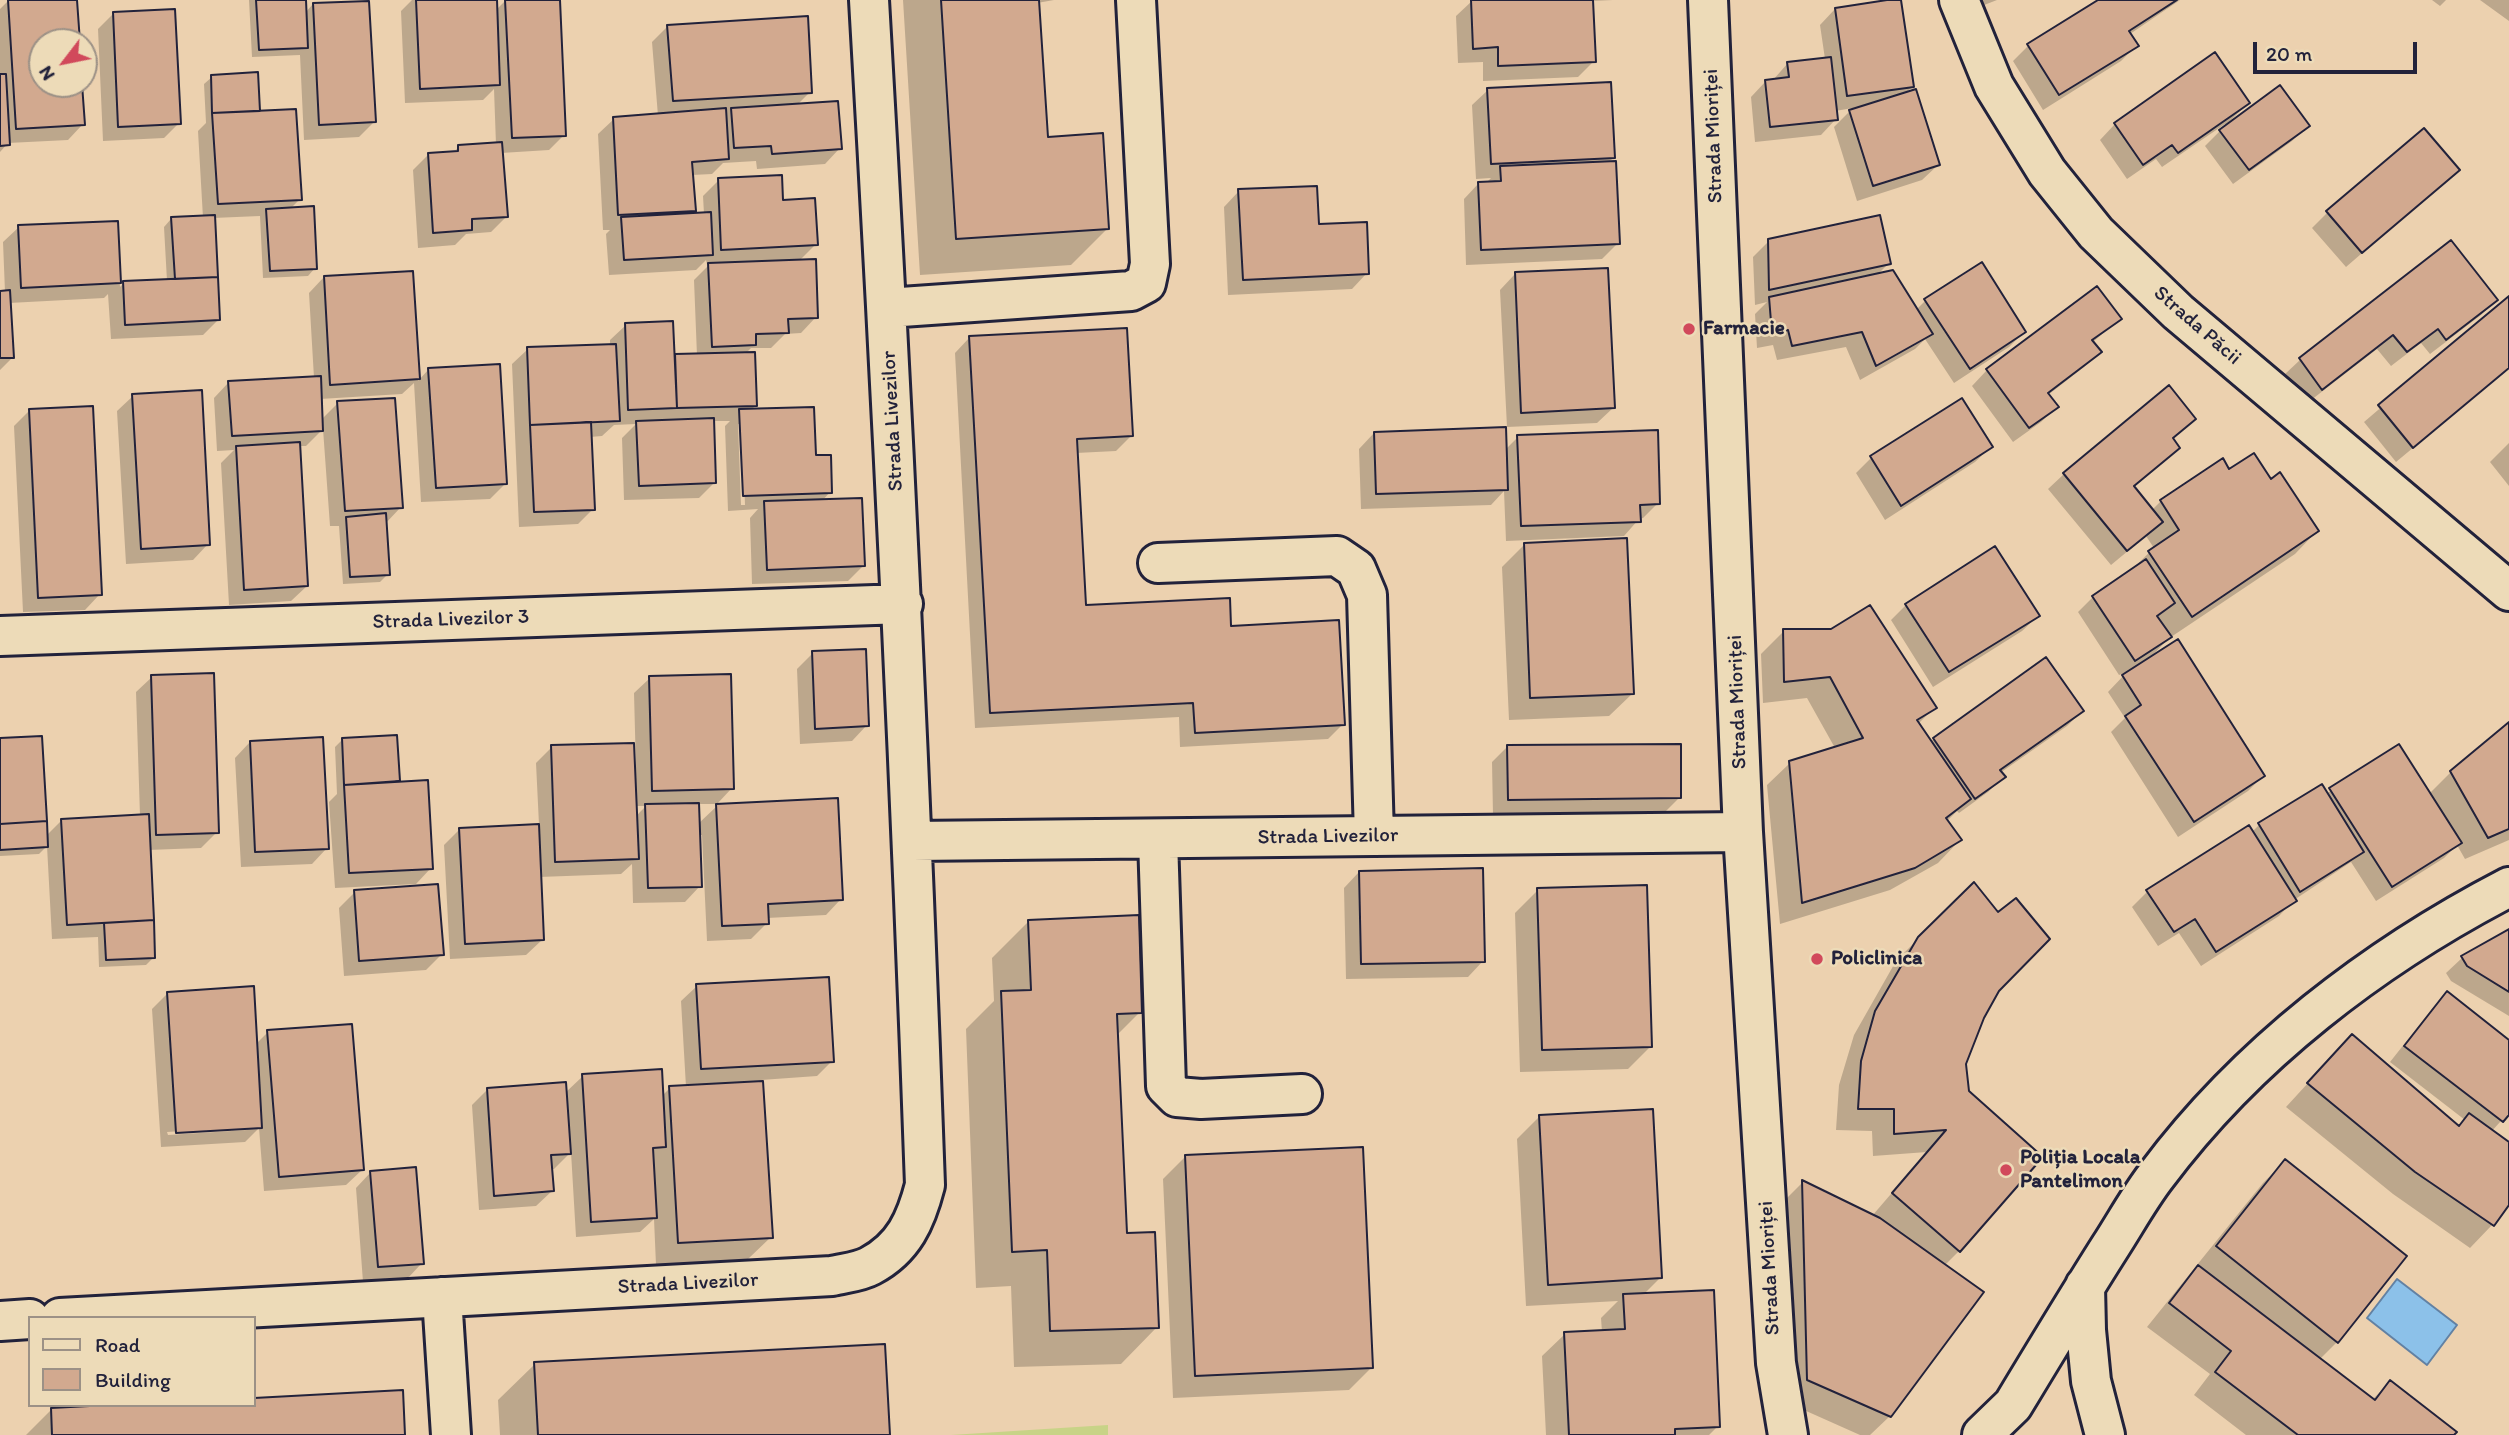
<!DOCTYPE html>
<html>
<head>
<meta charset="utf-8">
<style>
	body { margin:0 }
	#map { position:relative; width:2509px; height:1435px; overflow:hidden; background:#ecd1af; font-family:Itim,sans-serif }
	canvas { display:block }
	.legend { position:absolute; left:28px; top:1316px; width:228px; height:91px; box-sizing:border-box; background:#eddbb8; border:2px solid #9c9186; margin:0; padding:9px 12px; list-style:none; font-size:21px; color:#22223b }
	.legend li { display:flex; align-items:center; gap:14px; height:35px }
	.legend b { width:35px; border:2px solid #9c9186 }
	.north { position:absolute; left:28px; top:28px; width:70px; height:70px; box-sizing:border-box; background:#eddbb8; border:2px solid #9c9186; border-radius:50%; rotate:238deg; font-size:19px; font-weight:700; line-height:28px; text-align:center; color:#22223b }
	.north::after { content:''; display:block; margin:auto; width:24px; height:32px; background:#d1495b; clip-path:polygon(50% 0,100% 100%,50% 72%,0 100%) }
	.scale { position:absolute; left:2253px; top:42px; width:164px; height:32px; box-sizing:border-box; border:4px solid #22223b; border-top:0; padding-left:9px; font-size:21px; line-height:24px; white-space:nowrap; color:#22223b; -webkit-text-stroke:5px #eddbb8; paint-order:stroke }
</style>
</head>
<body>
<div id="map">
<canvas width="2509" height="1435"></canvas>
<ul class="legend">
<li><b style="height:9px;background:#eddbb8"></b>Road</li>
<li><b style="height:19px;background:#d2a98f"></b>Building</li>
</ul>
<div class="north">N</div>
<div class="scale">20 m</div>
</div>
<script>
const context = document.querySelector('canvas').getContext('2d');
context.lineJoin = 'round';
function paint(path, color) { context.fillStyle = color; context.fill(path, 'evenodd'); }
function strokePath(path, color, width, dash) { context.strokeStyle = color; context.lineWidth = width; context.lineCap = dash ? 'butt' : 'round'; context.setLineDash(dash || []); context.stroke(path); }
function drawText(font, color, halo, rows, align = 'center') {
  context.font = font + ' Itim,sans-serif'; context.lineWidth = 5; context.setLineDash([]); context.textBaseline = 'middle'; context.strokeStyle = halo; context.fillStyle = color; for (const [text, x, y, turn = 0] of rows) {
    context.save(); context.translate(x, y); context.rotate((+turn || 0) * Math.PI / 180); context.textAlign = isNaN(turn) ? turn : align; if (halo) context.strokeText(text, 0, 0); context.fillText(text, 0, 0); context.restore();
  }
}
const green = new Path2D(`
	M1108,1425V1435H951Z`);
const water = new Path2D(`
	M2397,1279L2457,1325L2427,1365L2367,1318Z`);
const shadow = new Path2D(`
	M9,0H75L78,42H42V84H81L83,124L68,140L8,143L0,152V9Z
	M249,0H304L305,13L313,4L375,121L359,137L304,140L300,55L252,57Z
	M412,0H495V11L506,0H558L564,135L549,150L501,153L506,217L491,232L466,234L455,245L418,248L413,170L429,154L452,153L459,147L496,145L494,89L483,100L405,103L401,11Z
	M903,0H1054L1037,3L1046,139L1107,229L1071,265L920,275Z
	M1477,0H1613L1592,1L1594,61L1578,77L1483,81V62L1458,63L1456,16L1472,1Z
	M1899,0L1912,87L1904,95L1938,165L1922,180L1857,201L1834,127L1853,108L1835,111L1836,119L1821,135L1755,142L1751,97L1766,81L1773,80L1788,63L1825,59L1820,25L1835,9Z
	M1976,0H1997L1979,7Z
	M2101,0H2180L2130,34L2137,45L2121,61L2043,110L2013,61L2028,46Z
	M2432,0H2446L2440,6Z
	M2480,0H2509V21Z
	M114,13L179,123L164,138L103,141L98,29Z
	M668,26L810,92L797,105L840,148L825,164L757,169L756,161L723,163L712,174L692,175L695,211L690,215L704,214L703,196L719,180L781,201L816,244L799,261L816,317L801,333L785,334L771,348H751L745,354L756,405L750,411L814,456L830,492L822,501L864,565L848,581L752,584L750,518L758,509L728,511L725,426L730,421H713L715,482L699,498L624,500L622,438L636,424L614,425L602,436L590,437L593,509L578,524L519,527L512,364L528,349L610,346V340L626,325L673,356H697L694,280L710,264H707L706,260L696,270L609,275L606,234L610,230H603L598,134L614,119L658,116L652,42ZM738,424H742L745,505H741Z
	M2215,55L2248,103L2229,122L2230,124L2307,126L2292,141L2233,184L2205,146L2226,125L2225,124L2162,167L2156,159L2127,179L2100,140L2115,124Z
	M212,77L258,110L300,199L290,209L315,268L308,276L263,278L260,216L213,218L218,320L203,335L111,339L108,294L104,298L9,303L13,357L0,370V292H5L3,242L19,227L116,222L120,287L124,283L167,281L164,227L171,219L203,218L198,131L206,123L204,84Z
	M1488,90L1614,157L1607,164L1618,243L1602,259L1466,265L1464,199L1479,183H1486L1491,178L1476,179L1472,105Z
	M2458,170L2346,267L2312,228L2328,212Z
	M1239,191L1318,226L1367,273L1352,289L1228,295L1224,207Z
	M1769,241L1889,263L1877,275L1916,310L1925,301L2024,332L2009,347L1954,383L1925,339L1915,349L1860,380L1846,347L1777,360L1773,345L1757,348L1755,314L1767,302L1755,305L1753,257Z
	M2451,242L2496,300L2481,315L2430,354L2421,343L2391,366L2377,349L2306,404L2284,375L2300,360Z
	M412,273L418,381L429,369L506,483L490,499L421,502L414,383L402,394L320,399L321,420L338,403L401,507L385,524L388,574L380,582L343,584L339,526H330L323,429L306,446H299L307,586L291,601L229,605L221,463L234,450L217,451L214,398L229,382L314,378L309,293L324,277Z
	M1515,274L1613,408L1597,423L1507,427L1500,290Z
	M2509,298V368L2396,462L2364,422Z
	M2119,319L2092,343L2099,352L2084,367L2048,395L2057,407L2041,422L2013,442L1972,386L1987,370Z
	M970,337L1132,435L1116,451L1076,453L1084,607L1230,627L1343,724L1328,739L1180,747L1179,717L975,728L955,353Z
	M2168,388L2194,419L2172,440L2178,448L2133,488L2151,511L2161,501L2222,460L2229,471L2271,481L2317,531L2295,554L2168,639L2150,658L2263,776L2248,791L2178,837L2111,732L2125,718L2108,692L2127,672L2119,675L2078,612L2093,597L2128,573L2154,548L2146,536L2111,565L2048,489L2064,474Z
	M133,396L208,544L193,560L126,564L117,411Z
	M30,410L100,594L85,610L23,612L14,426Z
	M1374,433L1505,450L1518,437L1658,503L1643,518L1639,519L1624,536L1506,541L1504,491L1491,505L1361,509L1359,449Z
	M2509,443V486L2490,462Z
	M1991,447L1975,462L1885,520L1856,473L1871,458Z
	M1525,544L1632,694L1609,716L1509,720L1502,567Z
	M1906,605L2038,616L2022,631L1933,687L1891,620Z
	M1784,631L1934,708L1918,724L1930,742L1934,739L2082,711L2067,726L2000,773L2003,777L1988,792L1959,813L1957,811L1946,822L1960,840L1938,863L1890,890L1780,924L1767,785L1790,763L1835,748L1807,698L1763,703L1761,654Z
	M813,653L867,725L852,741L800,744L797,669Z
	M152,677L217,832L201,848L148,850L154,957L146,965L99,967L98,937L52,939L47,846L39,854L0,856V740L46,836L62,820L140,816L136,692Z
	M650,678L732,788L717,804H698V824L717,806L841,899L826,915L767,918V923L751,939L707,941L702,835H699L700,886L685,902L633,903L632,864L621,874L539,877L542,940L526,955L450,959L444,845L460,829L539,825L536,763L552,747L636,770L634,693ZM635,806H646L635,817Z
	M2509,725V840L2465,859L2457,845L2444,858L2376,901L2351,862L2294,900L2279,916L2201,966L2179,933L2158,946L2132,907L2148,891L2252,832L2259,825L2326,794L2399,746L2429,794L2451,772Z
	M342,740L398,781L395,783L431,868L416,884L335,888L329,802L337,794L335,747Z
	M250,742L327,848L312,864L241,867L235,758Z
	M1507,747L1680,797L1664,813L1493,815L1492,762Z
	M1359,872L1483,961L1468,977L1346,979L1344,888Z
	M1538,890L1651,1046L1628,1069L1520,1072L1515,913Z
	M355,892L442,954L426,970L344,976L339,908Z
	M1998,915V990L1982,1017L1964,1064L1959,1251L1944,1266L1890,1416L1870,1435H1860L1786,1402L1781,1204L1803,1182L1872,1216L1927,1152L1873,1156L1872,1131L1836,1130L1839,1085L1854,1035L1896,961L1919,938Z
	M1029,921L1140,1012L1116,1036L1125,1235L1157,1327L1121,1364L1014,1367L1011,1286L976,1288L966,1029L994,1001L992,958Z
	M2509,931V1016L2451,981L2446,973L2462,958Z
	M697,986L832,1061L817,1076L761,1080L771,1237L748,1259L656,1265L654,1219L640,1232L576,1237L571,1152L554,1169H551L552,1191L536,1206L479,1210L472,1105L488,1089L565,1093L583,1076L662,1096L670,1088L686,1087L681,1001Z
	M168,993L256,1044L268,1032L362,1170L346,1185L264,1191L259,1128L245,1142L161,1147L152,1009ZM247,1127V1130L168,1135L167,1132Z
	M2447,993L2509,1042V1112L2491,1132L2509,1145V1202L2492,1225L2470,1248L2393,1194L2286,1107L2330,1059L2458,1127L2465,1120L2390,1062L2432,1009Z
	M1539,1117L1660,1278L1644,1294L1718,1426L1709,1435H1546L1542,1356L1565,1334L1602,1332L1601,1318L1618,1301L1526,1306L1517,1139Z
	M1185,1157L1371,1368L1349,1390L1173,1398L1163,1179Z
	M2285,1161L2405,1256L2337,1342L2319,1360L2372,1400L2390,1382L2452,1435H2246L2194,1395L2210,1374L2147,1327L2263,1183Z
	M371,1172L422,1263L407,1279L363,1282L356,1188Z
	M535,1364L888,1435H500L498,1400Z
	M401,1392L403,1435H26L51,1410L254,1405V1399Z`);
const building = new Path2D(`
	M8,0H77L80,42H42V84H82L85,125L16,129Z
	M256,0H306L308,48L259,50Z
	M416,0H497L500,85L420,89Z
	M505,0H560L566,136L512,138Z
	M941,0H1039L1048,137L1103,133L1109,229L956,239Z
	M1471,0H1593L1596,62L1498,66V47L1473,49Z
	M1887,0H1901L1914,87L1847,96L1835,8Z
	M2098,0H2177L2129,31L2139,46L2059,95L2027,44Z
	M369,1L376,122L319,125L313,3Z
	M175,9L181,124L118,127L113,12Z
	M808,16L812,93L673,101L667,25Z
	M2215,52L2250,103L2178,153L2172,145L2143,165L2114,123Z
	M1831,57L1838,120L1770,127L1765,80L1789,77L1787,62Z
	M258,72L260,111L212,113L211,75Z
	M0,74H6L10,145L0,146Z
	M1611,82L1615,158L1491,164L1487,88Z
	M2280,85L2310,126L2249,170L2219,130Z
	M1916,89L1940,165L1873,186L1849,110Z
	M838,101L842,149L772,154L771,146L734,148L731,108Z
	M726,108L729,159L692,162L696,211L618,215L613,117Z
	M296,109L302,200L218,204L212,113Z
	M2424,128L2460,170L2362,253L2326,211Z
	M502,142L508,217L472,219V230L433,233L428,153L458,151V145Z
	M1616,161L1620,244L1481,250L1478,182L1501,181L1500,166Z
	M782,175L783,200L815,198L818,245L721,250L718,178Z
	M1317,186L1319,224L1367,222L1369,274L1243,280L1238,189Z
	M314,206L317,269L270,271L266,209Z
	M711,212L713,255L624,260L621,217Z
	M215,215L218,277L175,279L171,217Z
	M1880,215L1891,264L1769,290L1768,239Z
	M118,221L121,283L21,288L18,225Z
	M2451,240L2498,300L2446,340L2438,329L2407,352L2393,335L2322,390L2299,358Z
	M816,259L818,318L788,319L789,333L756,334V345L712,347L708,263Z
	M1982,262L2026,332L1970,369L1924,299Z
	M1608,268L1615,408L1521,413L1515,272Z
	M1893,270L1933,334L1876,366L1862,332L1792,346L1788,330L1772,334L1769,297Z
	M413,271L420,379L330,385L324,276Z
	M218,277L220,320L125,325L123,281Z
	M2097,286L2122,319L2092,340L2102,352L2048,393L2059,407L2029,428L1986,369Z
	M10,290L14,358H0V291Z
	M2509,296V368L2413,448L2378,405Z
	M673,321L677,408L628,410L625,323Z
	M1127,328L1133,436L1077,439L1086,605L1230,598L1231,626L1339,620L1345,725L1195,733L1193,703L990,713L969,336Z
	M616,344L620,421L530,425L527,347Z
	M755,352L757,406L677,408L675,354Z
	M500,364L507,484L436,488L428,368Z
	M321,376L323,431L232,436L228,381Z
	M2169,385L2196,419L2173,438L2180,448L2134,486L2163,522L2127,551L2063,473Z
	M202,390L210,545L141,549L132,394Z
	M395,398L403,508L345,511L337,401Z
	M1962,398L1993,447L1901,506L1870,456Z
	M93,406L102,595L38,598L29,409Z
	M814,407L816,455H831L832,493L743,496L739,409Z
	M714,418L716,483L639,486L636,421Z
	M591,422L595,510L534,512L530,425Z
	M1506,427L1508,490L1376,494L1374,432Z
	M1658,430L1660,504L1640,505L1641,522L1521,526L1517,435Z
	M300,442L308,586L244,590L236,446Z
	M2254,453L2271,479L2280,472L2319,531L2192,617L2148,551L2179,530L2160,500L2223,458L2229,469Z
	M862,498L865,566L767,570L764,501Z
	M386,513L390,575L350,577L346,517Z
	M1627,538L1634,694L1530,698L1524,543Z
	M1995,546L2040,616L1949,672L1905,604Z
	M2146,559L2175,603L2157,616L2172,637L2135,661L2092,596Z
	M1870,605L1937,708L1917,720L1971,799L1946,818L1962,840L1915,868L1802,903L1789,761L1863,738L1830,677L1784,682L1783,629H1831Z
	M2178,639L2265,776L2194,822L2125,716L2141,705L2122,675Z
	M866,649L869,726L815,729L812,651Z
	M2046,657L2084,711L2000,770L2006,777L1975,799L1933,738Z
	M214,673L219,833L156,835L151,675Z
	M731,674L734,789L652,791L649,676Z
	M2509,722V829L2488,838L2450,771Z
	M397,735L400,781L344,785L342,738Z
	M42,736L47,821L0,824V738Z
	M323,737L329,849L255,852L250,741Z
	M634,743L639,859L555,862L551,745Z
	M1681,744V798L1508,800L1507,745Z
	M2399,744L2462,843L2392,887L2329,788Z
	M428,780L433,869L349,873L344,785Z
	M2322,784L2364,852L2300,892L2258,823Z
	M838,798L843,900L768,904L769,924L722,926L716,804Z
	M699,803L702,887L648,888L645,804Z
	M149,814L154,920L67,925L61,819Z
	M47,821L48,847L0,850V824Z
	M539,824L544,940L465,944L459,828Z
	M2249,825L2297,901L2216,952L2195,919L2174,932L2146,890Z
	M1483,868L1485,962L1361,964L1359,871Z
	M1974,882L1998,912L2016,898L2050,939L1999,991L1984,1018L1966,1064L1969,1091L2043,1157L1960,1252L1892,1193L1946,1130L1894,1134V1109H1858L1861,1061L1875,1011L1918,937Z
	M438,884L444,955L359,961L354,890Z
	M1647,885L1652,1047L1542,1050L1537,888Z
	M1139,915L1142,1013L1117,1014L1127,1233L1155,1232L1159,1328L1050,1331L1047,1250L1012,1252L1001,991L1031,990L1028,920Z
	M154,920L155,958L106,960L104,923Z
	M2509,929V992L2467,966L2461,956Z
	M829,977L834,1062L701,1069L696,984Z
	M254,986L262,1128L176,1133L167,992Z
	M2447,991L2509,1040V1115L2503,1122L2404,1046Z
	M352,1024L364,1170L279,1177L267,1030Z
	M2352,1034L2459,1126L2469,1113L2509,1142V1205L2494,1226L2415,1172L2307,1083Z
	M662,1069L666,1147L653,1148L657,1218L591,1222L582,1074Z
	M763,1081L773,1238L678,1243L669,1086Z
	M566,1082L571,1154L551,1155L554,1191L494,1196L487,1088Z
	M1653,1109L1662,1278L1548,1285L1539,1115Z
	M1363,1147L1373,1368L1195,1376L1185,1155Z
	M2285,1159L2407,1256L2338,1343L2216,1246Z
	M416,1167L424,1264L378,1267L370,1171Z
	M1802,1180L1880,1218L1984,1292L1891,1417L1807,1380Z
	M2198,1265L2375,1400L2390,1380L2457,1432L2454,1435H2298L2215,1372L2231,1351L2169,1303Z
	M1714,1290L1720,1427L1675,1429V1435H1569L1564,1332L1625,1329L1623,1294Z
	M885,1344L890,1435H538L534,1362Z
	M403,1390L405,1435H52L51,1408L109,1405H254V1398Z`);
const minor = new Path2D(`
	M1708,0L1743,832L1776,1363L1788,1435
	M1959,0L1994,86L2047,172L2096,233L2178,312L2509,591
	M887,308L1131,291L1146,283L1150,264L1136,0
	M1158,563L1337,556L1356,569L1367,595L1374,836
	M0,636L903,604
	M1158,839L1166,1086L1177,1097L1201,1099L1302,1094
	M913,841L1743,832
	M2085,1286L2086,1330L2091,1381L2105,1435
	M442,1297L451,1435
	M60,1318L832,1276C844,1273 859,1272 870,1266C904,1248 916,1220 925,1185C911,790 892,395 869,0
	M0,1321L30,1319
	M1982,1435L2013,1405C2045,1352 2077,1299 2110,1247C2125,1224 2139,1198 2156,1176C2247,1054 2374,957 2509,887`);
const markers = [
	[1689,329,7,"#d1495b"],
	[1817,959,7,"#d1495b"],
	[2006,1170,7,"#d1495b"]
];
const streetNames = [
	["Strada Mioriței",1714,136,-92],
	["Strada Păcii",2197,326,41],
	["Strada Livezilor",893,421,-93],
	["Strada Livezilor 3",451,620,-2],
	["Strada Mioriței",1738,702,-92],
	["Strada Livezilor",1328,837,-1],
	["Strada Mioriței",1770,1268,-93],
	["Strada Livezilor",688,1284,-3]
];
const poiNames = [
	["Farmacie",1703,329],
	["Policlinica",1831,959],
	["Poliția Locala",2020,1158],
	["Pantelimon",2020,1182]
];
paint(green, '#c8d387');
paint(water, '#8cc1e9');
strokePath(water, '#6281a3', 2);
paint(shadow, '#0003');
paint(building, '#d2a98f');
strokePath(building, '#22223b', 2);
strokePath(minor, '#22223b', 44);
strokePath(minor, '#eddbb8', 38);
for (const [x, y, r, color] of markers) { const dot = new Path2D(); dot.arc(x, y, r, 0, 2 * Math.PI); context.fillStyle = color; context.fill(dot); strokePath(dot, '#eddbb8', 2.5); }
drawText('21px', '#22223b', '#eddbb8', streetNames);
drawText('bold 21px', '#22223b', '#eddbb8', poiNames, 'left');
</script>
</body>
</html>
